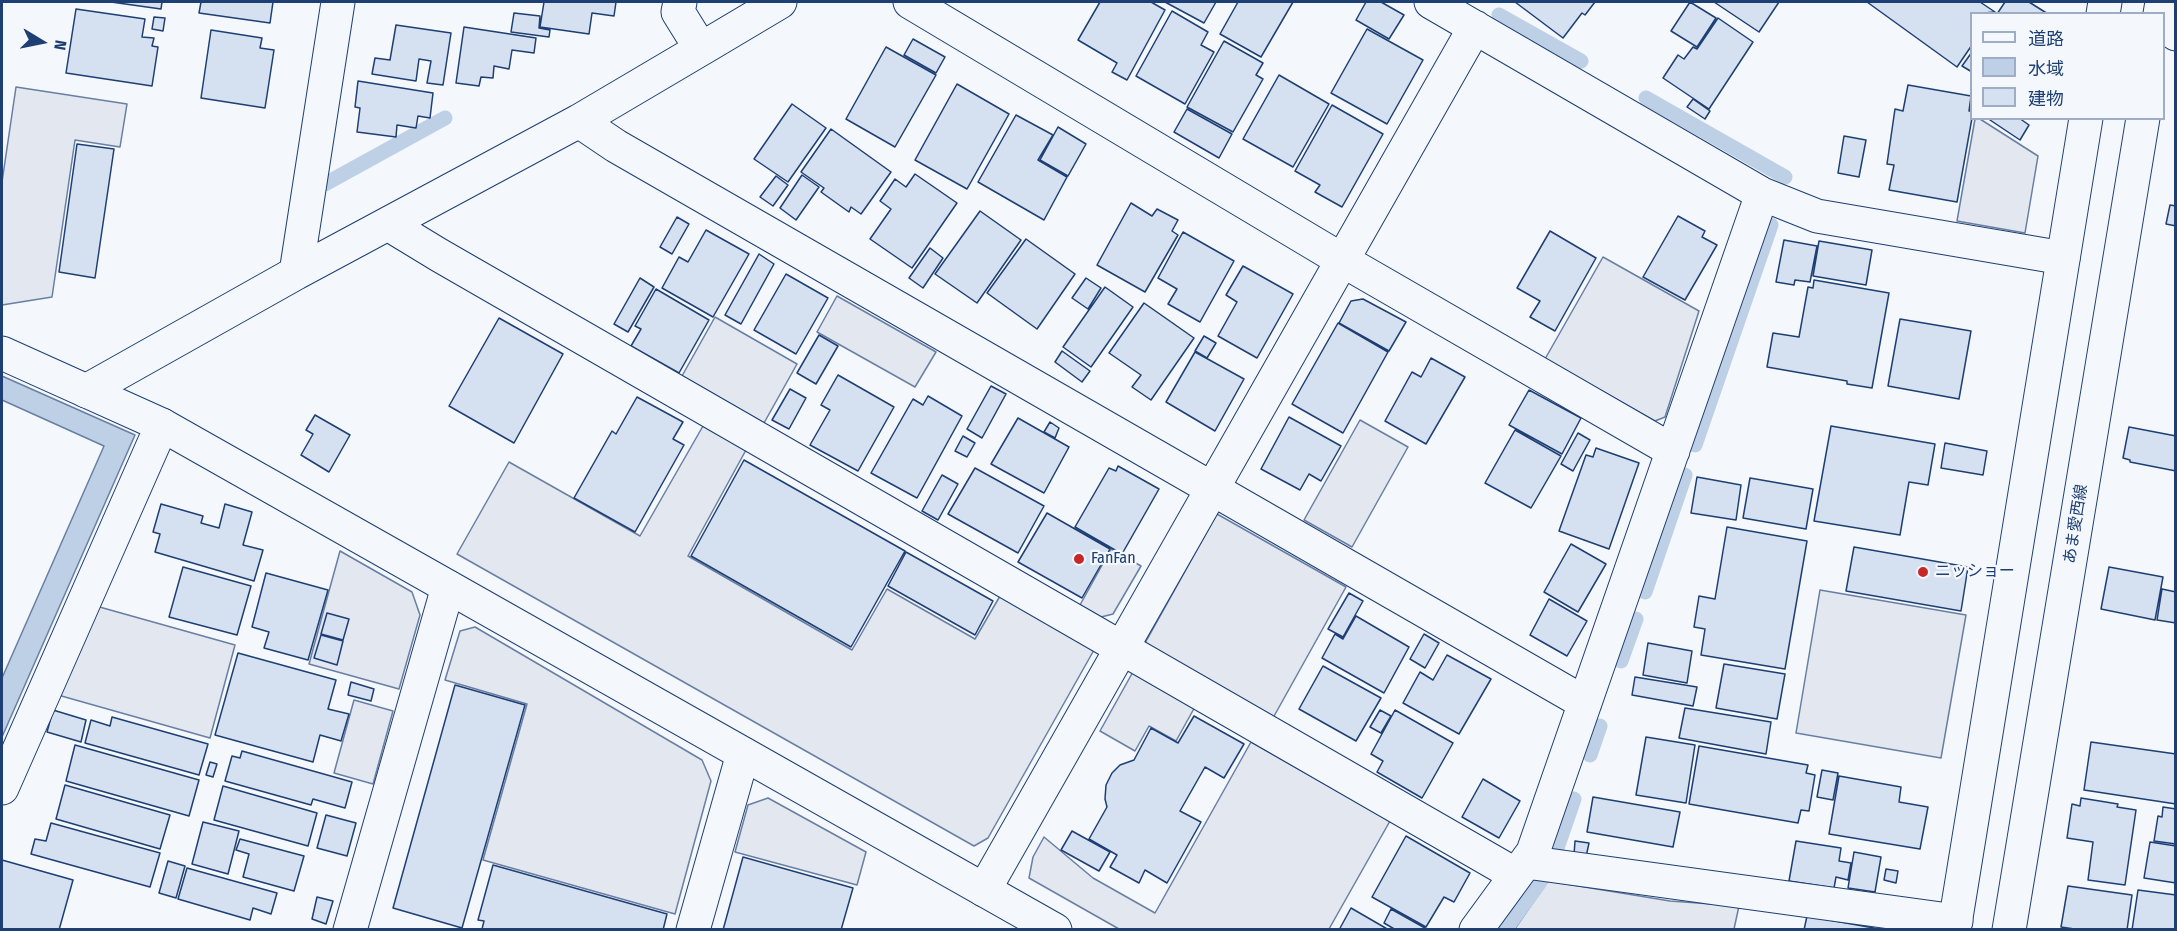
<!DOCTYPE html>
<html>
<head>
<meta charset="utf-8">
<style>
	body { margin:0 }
	#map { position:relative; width:2177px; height:931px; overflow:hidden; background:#f4f7fb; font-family:"Fira Sans Condensed","Noto Sans JP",sans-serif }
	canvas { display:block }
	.frame { position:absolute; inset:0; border:3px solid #1d3f73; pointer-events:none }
	.legend { position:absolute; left:1970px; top:12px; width:195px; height:108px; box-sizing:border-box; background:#f4f7fb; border:2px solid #9eadc5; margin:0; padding:8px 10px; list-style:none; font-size:18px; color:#1d3f73 }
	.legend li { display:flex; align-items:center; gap:12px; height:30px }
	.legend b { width:30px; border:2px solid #9eadc5 }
	.north { position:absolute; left:12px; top:12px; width:60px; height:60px; -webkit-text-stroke:4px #f4f7fb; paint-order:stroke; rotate:100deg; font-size:16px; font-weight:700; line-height:24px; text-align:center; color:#1d3f73 }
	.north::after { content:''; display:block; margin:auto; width:21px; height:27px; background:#1d3f73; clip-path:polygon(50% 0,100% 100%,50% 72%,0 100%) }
</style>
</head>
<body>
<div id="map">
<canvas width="2177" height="931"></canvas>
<div class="frame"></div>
<ul class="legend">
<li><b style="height:8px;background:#f4f7fb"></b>道路</li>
<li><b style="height:16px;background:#bed0e5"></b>水域</li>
<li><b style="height:16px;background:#d5e0f0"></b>建物</li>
</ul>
<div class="north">N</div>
</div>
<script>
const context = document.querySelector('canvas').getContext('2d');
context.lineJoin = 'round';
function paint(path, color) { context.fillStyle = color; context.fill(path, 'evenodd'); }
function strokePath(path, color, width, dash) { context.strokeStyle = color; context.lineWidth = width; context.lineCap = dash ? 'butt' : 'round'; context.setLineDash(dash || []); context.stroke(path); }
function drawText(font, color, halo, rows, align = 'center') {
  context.font = font + ' "Fira Sans Condensed","Noto Sans JP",sans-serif'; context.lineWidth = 4.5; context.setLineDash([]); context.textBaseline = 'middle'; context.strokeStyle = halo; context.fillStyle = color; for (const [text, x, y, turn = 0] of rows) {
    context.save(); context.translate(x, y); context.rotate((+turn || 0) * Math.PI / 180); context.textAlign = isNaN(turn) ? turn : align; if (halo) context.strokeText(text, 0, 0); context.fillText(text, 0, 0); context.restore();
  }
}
const parking = new Path2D(`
	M16,87L127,104L120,147L75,140L52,297L2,305V182Z
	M1975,119H1980L2038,156L2025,233L1957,221Z
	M1603,257L1699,311L1665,417L1655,421L1545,359Z
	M837,296L936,352L915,387L817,332Z
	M715,317L797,364L764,423L682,376Z
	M1360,420L1408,447L1352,547L1304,520Z
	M703,426L746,450L688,556L852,650L887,589L975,639L1000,596L1094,650L988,838L974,846L457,554L509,462L640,536Z
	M1217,514L1346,587L1273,718L1144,645Z
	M1111,549L1141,566L1113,614L1101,617L1080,605Z
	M340,551L412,592L420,615L399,689L309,664Z
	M1820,590L1966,615L1941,758L1796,733Z
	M96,606L235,645L210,738L58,695Z
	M475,627L702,760L711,781L675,914L483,860L527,704L445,680L460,631Z
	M1134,670L1196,705L1176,741L1149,726L1135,751L1100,731Z
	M354,700L393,711L373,784L334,773Z
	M1251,742L1390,821L1329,929H1119L1029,878L1033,857L1044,837L1093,878L1155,913Z
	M768,798L866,852L857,885L735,852L748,805Z
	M1548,881L1670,901L1739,906L1734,929L1514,930Z`);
const water = new Path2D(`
	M2,376L135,435L2,737V678L104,446L2,400Z`);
const stream = new Path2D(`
	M1499,15L1581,61
	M1646,98L1785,177
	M325,184L445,118
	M1695,445L1771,225
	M1645,592L1685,475
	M1621,661L1636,619
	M1590,755L1600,726
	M1556,851L1574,799
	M1505,930L1540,882`);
const building = new Path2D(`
	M111,2H162L161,9Z
	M201,2H273L270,23L199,13Z
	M544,2H616L614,16L592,13L589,34L540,27Z
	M1100,2H1151L1165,10L1127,80L1112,72L1117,63L1078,40Z
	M1165,2H1216L1204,23Z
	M1238,2H1293L1261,57L1220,34Z
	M1366,2H1381L1404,15L1389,39L1356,20Z
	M1515,2H1595L1585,15L1582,13L1563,38Z
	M1690,2L1716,18L1697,47L1671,31Z
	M1714,2H1779L1759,32Z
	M1867,2H1980L1995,12L1972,14V45L1957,67Z
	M2005,2H2029L2048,14H1997Z
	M76,9L145,19L142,37L154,38L152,46L158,47L152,86L66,73Z
	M1172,11L1208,32L1201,45L1214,52L1185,104L1136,76Z
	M514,13L540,16L539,28L550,30L549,37L511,32Z
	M154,17L165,18L163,31L152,29Z
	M1718,18L1753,42L1709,109L1663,78L1678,55L1684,59L1693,47L1697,49Z
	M396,25L451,33L443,85L427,83L431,61L419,59L416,81L372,74L375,58L390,60Z
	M464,27L536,38L534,53L512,50L509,69L494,66L493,78L481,77L479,86L456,83Z
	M1367,29L1423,60L1387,124L1331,93Z
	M211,30L262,38L260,48L274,50L265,108L201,98Z
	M913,39L945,57L936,73L904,55Z
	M1224,41L1263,63L1256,75L1263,79L1233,132L1187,107Z
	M886,47L936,75L895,147L846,119Z
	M1972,52V72L1962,66Z
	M1279,75L1329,104L1293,167L1243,139Z
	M358,81L433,93L430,118L418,116L416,128L397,125L396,137L357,132L360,108L355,107Z
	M957,84L1009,114L967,189L915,160Z
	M1908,85L1971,96L1969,111H1972V118L1957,202L1889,190L1894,165L1887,164L1895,109L1903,111Z
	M1693,99L1710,111L1705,119L1687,107Z
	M792,104L826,128L788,182L754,159Z
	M1332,105L1383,134L1342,207L1315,192L1320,185L1295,171Z
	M1187,109L1232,134L1219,158L1174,132Z
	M1016,115L1053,135L1038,160L1067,177L1044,220L978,182Z
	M1987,118H2019L2029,125L2020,140Z
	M1058,127L1086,144L1068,176L1040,160Z
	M831,129L891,172L861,214L851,207L849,212L821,192L824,188L801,172Z
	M1844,136L1866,140L1859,177L1838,173Z
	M77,144L114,149L95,278L59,272Z
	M915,174L957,203L912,268L870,239L891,209L880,201L895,179L906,187Z
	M802,175L819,187L796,220L780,208Z
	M776,176L788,185L773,206L760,197Z
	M1131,203L1152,216L1157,209L1178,220L1172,231L1178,235L1145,292L1097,265Z
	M2170,205L2176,206V226L2166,224Z
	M980,211L1021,240L977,303L935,274Z
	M1678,216L1705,231L1702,237L1717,245L1685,300L1643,277Z
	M677,217L689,224L672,254L660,247Z
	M706,230L749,254L713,317L662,288L679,257L688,262Z
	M1550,231L1596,258L1555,331L1530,317L1540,301L1517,288Z
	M1183,232L1234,261L1200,322L1168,304L1177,289L1158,278Z
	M1026,239L1075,274L1037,329L987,293Z
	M1784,240L1817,246L1810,282L1795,280L1794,285L1776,282Z
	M1819,241L1872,250L1866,285L1813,276Z
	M930,248L943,258L923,288L909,278Z
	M759,254L774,264L741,324L725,315Z
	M1243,266L1293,294L1257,358L1218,336L1237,302L1226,295Z
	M786,274L828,298L796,354L754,330Z
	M640,278L654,287L628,332L614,324Z
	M1086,278L1101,288L1088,309L1072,298Z
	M1814,280L1889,293L1872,388L1847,384V381L1767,367L1773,333L1799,337L1808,287L1813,288Z
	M1105,287L1133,307L1091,367L1063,347Z
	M656,289L709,320L679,373L631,346L641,329L635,326Z
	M1363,299L1406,322L1389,351L1339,323L1351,301Z
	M1144,303L1194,338L1151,400L1132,387L1141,375L1109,353Z
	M499,318L563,354L514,443L449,406Z
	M1900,319L1971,331L1959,399L1888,386Z
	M1338,323L1388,352L1343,433L1292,404Z
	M819,335L838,346L816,384L797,373Z
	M1204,336L1216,343L1207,358L1195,351Z
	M1062,351L1090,371L1082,382L1055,362Z
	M1195,352L1244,379L1215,431L1166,402Z
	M1431,358L1465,377L1426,444L1385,421L1412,372L1421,377Z
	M838,375L894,407L858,471L810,445L830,410L821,405Z
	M991,386L1006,394L982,438L967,429Z
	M790,389L806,398L789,429L772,420Z
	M1529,390L1581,418L1562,454L1509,425Z
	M928,396L962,416L917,498L871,473L913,399L923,405Z
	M637,397L683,422L673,439L684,445L635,532L574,498L612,431L616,434Z
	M315,415L350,435L329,472L301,455L313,434L306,430Z
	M1289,417L1341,446L1321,481L1309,474L1300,490L1261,469Z
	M1018,418L1069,447L1044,493L991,464Z
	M1050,422L1059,428L1055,438L1044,432Z
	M1831,426L1935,444L1928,485L1909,482L1900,535L1814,521Z
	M2129,427L2176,436V471L2130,462V460L2123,458Z
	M1515,430L1561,456L1531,508L1485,483Z
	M1578,433L1590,440L1573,471L1561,464Z
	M963,436L975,443L967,457L955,451Z
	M1945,443L1987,451L1983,475L1941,468Z
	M1596,448L1639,463L1609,549L1559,531L1586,455L1593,457Z
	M744,460L905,551L851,647L691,556Z
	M1118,466L1159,489L1122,554L1075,527L1109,468L1116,471Z
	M975,468L1044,506L1018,553L948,514Z
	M942,475L958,484L938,520L922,511Z
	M1697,477L1741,485L1736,520L1691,513Z
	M1750,478L1813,489L1806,529L1743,518Z
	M161,504L203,516L201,523L219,528L225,504L252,512L243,545L263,550L254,581L155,552L160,534L153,532Z
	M1047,513L1110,549L1082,598L1018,562Z
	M1727,527L1807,541L1785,669L1701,655L1705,629L1694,627L1699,596L1715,599Z
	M1571,544L1606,564L1578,612L1544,592Z
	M1854,547L1968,567L1961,611L1846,591Z
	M906,552L993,601L975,635L888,586Z
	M183,567L251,586L237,635L169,617Z
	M2109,567L2163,577L2155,620L2101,609Z
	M266,573L328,590L308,660L264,648L269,632L252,627Z
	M2162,589L2176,592V623L2157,620Z
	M1349,593L1363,601L1343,637L1328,629Z
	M1549,599L1587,621L1567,656L1530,635Z
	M327,613L349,619L343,640L321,634Z
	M1356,616L1409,647L1384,693L1322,658L1335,634L1343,639Z
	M1424,634L1439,643L1425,668L1410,659Z
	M321,635L343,641L337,665L314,658Z
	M1648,643L1692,651L1687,683L1643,675Z
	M238,653L336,680L328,709L349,714L341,741L320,735L313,762L215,735Z
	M1447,655L1491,679L1459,734L1403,703L1420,672L1433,680Z
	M1724,664L1785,674L1777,719L1716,708Z
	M1323,666L1381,698L1356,741L1299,709Z
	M1635,677L1697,687L1693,706L1632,695Z
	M351,682L374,689L371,701L348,695Z
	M455,685L525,705L462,928L393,908Z
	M1685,708L1771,722L1766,754L1679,738Z
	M53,710L86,720L81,742L47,732Z
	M1380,710L1391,716L1381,733L1370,727Z
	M1395,710L1453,743L1422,798L1377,772L1383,761L1371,754Z
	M1194,716L1244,744L1224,778L1205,767L1180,811L1201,822L1167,883L1145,870L1139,883L1110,867L1117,855L1089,839L1107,807L1105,799L1106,785L1112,773L1120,765L1134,760L1151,728L1178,743Z
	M112,717L208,744L199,775L85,743L91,720L110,726Z
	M1646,737L1695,745L1686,803L1636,795Z
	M2091,742L2176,754V804L2084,790Z
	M75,745L199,780L189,816L66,781Z
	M1699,746L1808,765L1806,773L1815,775L1809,811L1801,810L1798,823L1689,804Z
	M242,751L352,782L345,808L313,799L311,805L225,781L232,756L240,758Z
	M210,762L217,764L213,777L206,775Z
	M1822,770L1838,773L1833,800L1817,797Z
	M1839,776L1901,787L1899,802L1928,807L1920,849L1829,834Z
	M1483,779L1520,801L1499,838L1462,817Z
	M65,785L170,815L160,849L56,819Z
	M223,786L317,813L308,846L214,820Z
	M1593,797L1680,812L1673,847L1587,832Z
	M2081,798L2118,804L2117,807L2136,810L2125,885L2088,880L2093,842L2067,838L2072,804L2080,806Z
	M2163,807L2176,809V844L2154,841L2158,816L2162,817Z
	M326,815L356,823L347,856L317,848Z
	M203,822L239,831L228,874L192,864Z
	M51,823L160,853L150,887L31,854L35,839L46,841Z
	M1072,831L1110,852L1099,871L1061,850Z
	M1406,836L1470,873L1454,902L1444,897L1426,927L1372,897Z
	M240,839L304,856L294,891L243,877L249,854L236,850Z
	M1575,841L1589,843L1586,857L1574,855Z
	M1796,841L1841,848L1839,861L1851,863L1848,880L1836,877L1834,888L1789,881Z
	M2150,842L2176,846V883L2144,878Z
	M1854,852L1881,857L1875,892L1848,888Z
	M743,857L853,888L841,930H723Z
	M2,860L73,880L59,930H2Z
	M168,861L185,866L176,898L159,893Z
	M493,865L667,914L663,930L482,929L484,921L478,920Z
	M187,868L277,893L271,914L253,908L250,920L178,899Z
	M1886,869L1898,871L1896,883L1884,880Z
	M2068,886L2132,895L2127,930H2081L2061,927Z
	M2138,890L2176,895V930H2132Z
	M317,897L333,901L326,924L312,919Z
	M1351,908L1389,930H1339Z
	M1391,909L1425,928V930H1396L1384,923Z
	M1807,916L1885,930H1804Z`);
const street = new Path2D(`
	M680,2L678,12L701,49L579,121L616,146L1585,703
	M910,2L1342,260L1673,451
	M1431,2L1762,194L1817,216L2063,258
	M2164,24L2176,34
	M701,49L780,2
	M388,224L439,255L1516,875
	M296,273L579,121
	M86,391L296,273L338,2
	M2,788L162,425
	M1526,862L1956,921
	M984,890L1475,27
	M350,930L448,587
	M693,930L743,754
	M1476,930L1533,852L1762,194`);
const secondary = new Path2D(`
	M2,353L162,425L1055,930`);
const primary = new Path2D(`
	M2103,14L2105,2
	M2160,14L2162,2
	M1954,930L2086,118
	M2009,930L2143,118`);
const markers = [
	[1079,559,6,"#c62828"],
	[1923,572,6,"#c62828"]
];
const streetNames = [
	["あま愛西線",2076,524,-81]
];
const poiNames = [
	["FanFan",1091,559],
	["ニッショー",1935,572]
];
paint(parking, '#e3e8f0');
strokePath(parking, '#687fa3', 1.5);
paint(water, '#bed0e5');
strokePath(water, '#687fa3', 1.5);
strokePath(stream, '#bed0e5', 15);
paint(building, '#d5e0f0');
strokePath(building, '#1d3f73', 1.5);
strokePath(street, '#1d3f73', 35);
strokePath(secondary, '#1d3f73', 35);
strokePath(primary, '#1d3f73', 35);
strokePath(street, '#f4f7fb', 33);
strokePath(secondary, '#f4f7fb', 33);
strokePath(primary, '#f4f7fb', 33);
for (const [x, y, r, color] of markers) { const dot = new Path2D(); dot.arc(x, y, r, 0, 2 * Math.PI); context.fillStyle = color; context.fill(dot); strokePath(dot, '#f4f7fb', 2); }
drawText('16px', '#1d3f73', '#f4f7fb', streetNames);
drawText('16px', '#1d3f73', '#f4f7fb', poiNames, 'left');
</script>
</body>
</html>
